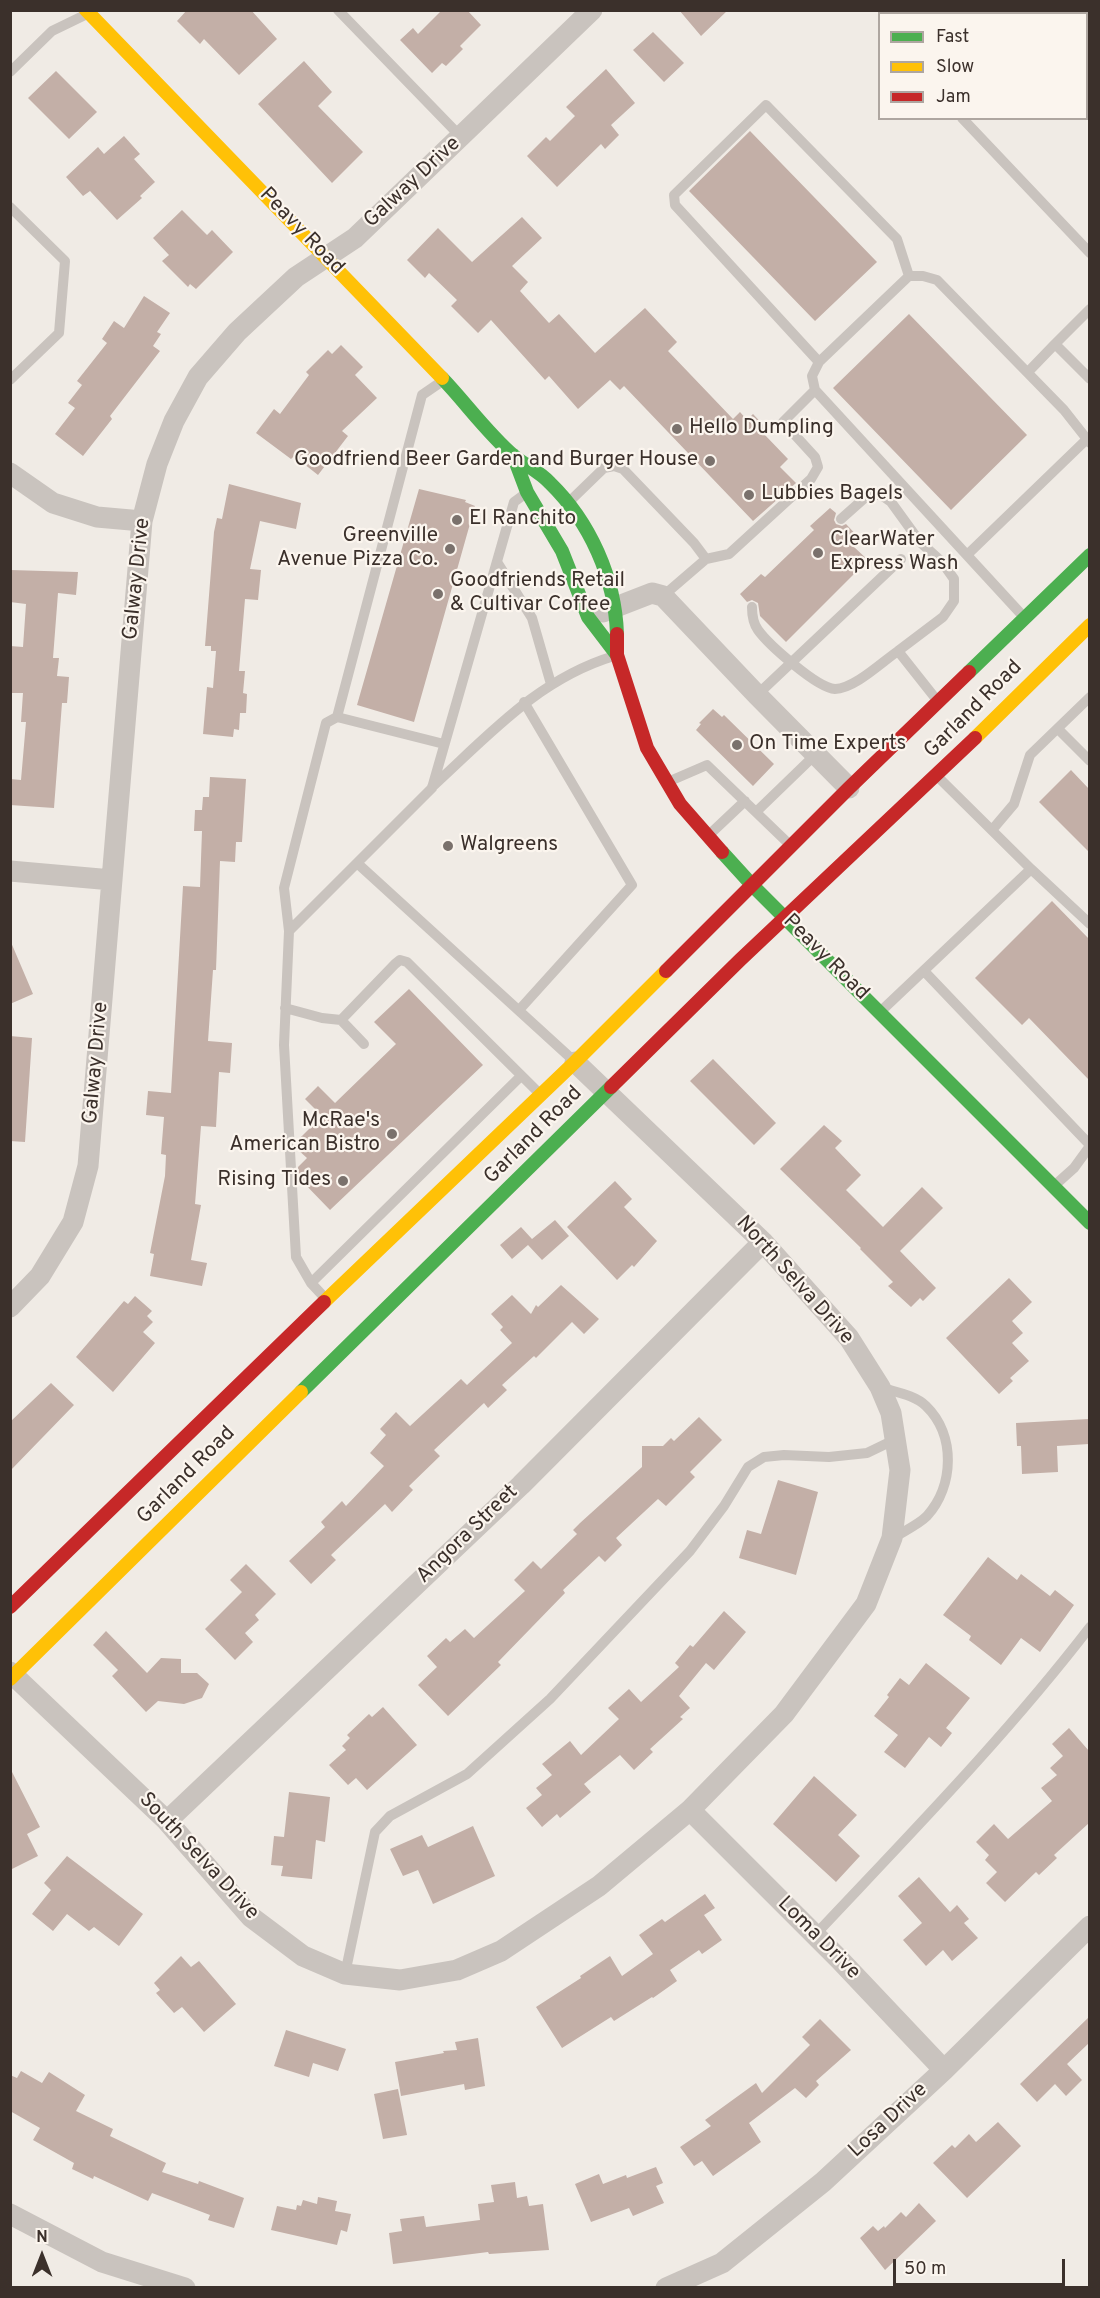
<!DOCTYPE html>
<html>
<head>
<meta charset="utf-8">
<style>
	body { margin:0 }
	#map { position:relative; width:1100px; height:2298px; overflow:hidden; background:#f0ebe5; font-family:Overpass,sans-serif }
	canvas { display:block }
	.frame { position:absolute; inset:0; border:12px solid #3b302b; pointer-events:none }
	.legend { position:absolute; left:878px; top:12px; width:210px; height:108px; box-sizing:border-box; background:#fbf5ee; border:2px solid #aea6a0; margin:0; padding:8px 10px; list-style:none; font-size:18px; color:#3b302b }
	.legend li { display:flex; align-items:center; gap:12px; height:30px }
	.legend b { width:30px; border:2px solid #aea6a0 }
	.north { position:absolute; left:12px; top:2226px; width:60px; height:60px; -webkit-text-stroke:4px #fbf5ee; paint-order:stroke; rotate:0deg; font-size:16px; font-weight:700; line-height:24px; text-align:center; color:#3b302b }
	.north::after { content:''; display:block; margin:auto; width:21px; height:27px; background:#3b302b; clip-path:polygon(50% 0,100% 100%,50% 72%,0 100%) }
	.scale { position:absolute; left:893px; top:2259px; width:172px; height:27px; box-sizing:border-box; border:3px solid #3b302b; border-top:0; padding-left:8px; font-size:18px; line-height:21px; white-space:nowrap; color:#3b302b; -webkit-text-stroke:4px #fbf5ee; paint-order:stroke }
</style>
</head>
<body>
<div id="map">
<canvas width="1100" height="2298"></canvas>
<div class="frame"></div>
<ul class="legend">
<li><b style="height:8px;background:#4caf50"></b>Fast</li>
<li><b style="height:8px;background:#ffc107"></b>Slow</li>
<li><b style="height:8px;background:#c62828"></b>Jam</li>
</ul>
<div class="north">N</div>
<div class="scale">50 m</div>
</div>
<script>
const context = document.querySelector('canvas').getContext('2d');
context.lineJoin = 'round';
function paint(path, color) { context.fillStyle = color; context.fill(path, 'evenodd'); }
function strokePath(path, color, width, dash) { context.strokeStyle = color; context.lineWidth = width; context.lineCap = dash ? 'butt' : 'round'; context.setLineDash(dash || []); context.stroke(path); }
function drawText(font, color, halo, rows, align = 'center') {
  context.font = font + ' Overpass,sans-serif'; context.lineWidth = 4.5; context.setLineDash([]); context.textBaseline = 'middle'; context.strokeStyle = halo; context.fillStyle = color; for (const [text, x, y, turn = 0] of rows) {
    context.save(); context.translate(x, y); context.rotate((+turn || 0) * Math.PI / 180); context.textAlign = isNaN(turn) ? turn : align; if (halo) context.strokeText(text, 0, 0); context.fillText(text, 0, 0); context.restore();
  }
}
const building = new Path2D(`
	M187,10H251L277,39L239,75L204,39L200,44L177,21Z
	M442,10H467L481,25L460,46L463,49L446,66L442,63L432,73L400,40L413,28L418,34Z
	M679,10H728L701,36Z
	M653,32L684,63L664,82L633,50Z
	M304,61L332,92L318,106L363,152L332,183L258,104Z
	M606,69L635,103L611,125L619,135L605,149L601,144L557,187L527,156L546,137L550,141L575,116L566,107Z
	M56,71L97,112L69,139L28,98Z
	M750,131L877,262L815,321L689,191Z
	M124,136L140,154L134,159L155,182L140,196L142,198L117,220L90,191L83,196L66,177L98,147L104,154Z
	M182,210L207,235L212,230L233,252L196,289L190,284L188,287L162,261L169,255L153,238Z
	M522,217L542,238L512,266L528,282L520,291L549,323L559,314L595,353L645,308L677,342L668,351L733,419L740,412L747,420L753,414L768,430L764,434L788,459L780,467L796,483L753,521L624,386L620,390L610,380L578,409L549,376L545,380L491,320L478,333L451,306L457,300L429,273L425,278L407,260L438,228L472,262Z
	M144,296L170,313L157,332L161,334L153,346L160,351L110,416L112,419L83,456L55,434L75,408L68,403L82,385L77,381L107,343L102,339L114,321L124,328Z
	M909,314L1027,435L951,510L833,388Z
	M341,345L363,367L355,375L377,398L342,431L348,436L318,475L294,456L291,459L256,433L274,409L280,414L309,375L306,372L328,350L332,354Z
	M229,484L301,503L296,529L260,521L250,569L261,570L258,600L245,599L239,671H245L243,693L247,694L246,713H240L239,730L234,729L233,737L203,734L207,687L213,688L216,651H211V646H205L214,532L217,518L222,519Z
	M419,489L466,500L465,502L475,506L414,722L357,705Z
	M830,508L836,513L834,520L836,524L842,526L846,524L861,540L854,547L868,560L786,642L760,616L758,603L752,600L747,602L740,594L761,574L765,577L814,530L810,526Z
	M10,570L78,572L76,595L58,593L53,658H59L57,676L69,677L67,703H62L54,808L10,805V779L21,780L26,722H21L23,693H10V646L23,647L26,604L10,602Z
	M713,709L722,717L724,715L774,764L753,786L696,730L701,724L699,723Z
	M1071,770L1089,789V852L1039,802Z
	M210,777L246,779L242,842H236L235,862L220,861L216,970H213L208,1041L232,1043L230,1073L219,1072L216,1127L201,1126L195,1204L201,1205L191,1260L207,1263L202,1286L150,1276L154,1254L150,1253L165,1176L166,1155L161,1154L164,1117L146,1115L148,1091L171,1093L183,886L200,887L202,831H194L195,810H202L203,797H209Z
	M1052,901L1089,939V1080L1029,1018L1022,1025L975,978Z
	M10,940L33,994L10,1004Z
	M409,989L483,1065L330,1210L299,1178L298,1167L307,1158L297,1149V1141L322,1116L305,1099L318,1086L335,1103L396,1044L374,1022Z
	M10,1036L32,1038L25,1142L10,1141Z
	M713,1059L776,1123L754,1145L690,1081Z
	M824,1125L842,1141L835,1148L861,1175L846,1190L883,1227L922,1187L943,1208L900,1251L936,1288L923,1301L920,1298L911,1307L888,1286L893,1282L860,1249L861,1248L780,1169Z
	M615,1181L632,1199L624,1207L657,1241L634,1267L632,1265L617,1280L567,1227Z
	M555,1220L569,1236L542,1260L528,1245L512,1259L500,1245L521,1227L532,1239Z
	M1009,1278L1032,1302L1012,1321L1023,1333L1012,1343L1029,1361L1010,1378L1013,1381L999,1394L946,1338Z
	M561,1285L599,1319L584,1334L572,1322L536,1358L534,1356L502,1385L507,1390L488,1408L484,1403L434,1450L440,1456L409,1486L413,1490L392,1512L385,1504L331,1555L336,1560L311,1584L289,1561L325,1527L321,1522L342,1501L346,1506L384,1466L370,1453L386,1435L380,1429L396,1412L410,1426L461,1379L467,1385L512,1343L500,1330L503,1327L491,1314L512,1295L531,1314L536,1305L538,1307Z
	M135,1296L152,1311L147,1316L153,1322L143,1332L155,1343L113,1392L76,1357L124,1301L128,1304Z
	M51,1383L74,1405L10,1471V1422Z
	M699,1417L722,1440L690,1472L695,1477L666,1506L658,1499L616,1538L622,1545L605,1562L599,1556L563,1590L565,1593L498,1662L501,1665L448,1716L418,1685L437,1667L427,1656L446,1638L450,1642L465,1629L474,1638L525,1591L514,1580L533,1561L541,1569L577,1534L573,1530L580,1523L642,1467V1446H663L671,1438L674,1441Z
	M1089,1419V1444L1057,1446L1058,1472L1022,1474L1021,1446H1017L1016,1423Z
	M778,1480L818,1492L796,1575L739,1558L747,1530L761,1534Z
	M988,1557L1017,1580L1021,1574L1050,1596L1055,1590L1074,1605L1040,1652L1021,1638L1001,1665L969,1640L971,1636L943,1615Z
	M246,1564L276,1594L255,1615L259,1620L245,1633L253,1642L235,1660L205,1629L242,1592L230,1580Z
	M724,1611L746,1632L714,1670L706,1663L679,1696L690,1708L680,1717L683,1719L650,1749L653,1752L634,1770L620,1755L584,1784L591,1792L560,1818L557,1814L542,1827L526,1808L542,1795L536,1788L552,1775L542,1764L570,1741L581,1755L619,1719L608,1708L629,1689L641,1702L679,1667L675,1663L690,1645L693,1647Z
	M106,1631L147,1673L161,1658L181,1659V1673H197L209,1684L202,1698L184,1704L158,1701L146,1712L112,1676L118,1670L93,1645Z
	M926,1663L970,1698L946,1728L952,1733L941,1747L929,1737L905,1768L884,1752L898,1735L874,1716L889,1697L887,1695L900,1678L909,1685Z
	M383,1707L417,1745L367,1790L356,1778L348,1785L329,1765L346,1750L342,1746L350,1738L347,1735L369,1714L372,1717Z
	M1069,1728L1089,1751V1823L1054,1855L1057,1858L1039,1875L1036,1872L1005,1902L986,1883L997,1872L985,1860L989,1855L976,1842L994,1824L1008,1839L1052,1801L1041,1788L1057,1775L1050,1768L1063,1756L1052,1744Z
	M10,1768L40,1827L27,1834L38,1856L10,1870Z
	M814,1776L857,1815L838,1835L860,1856L836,1882L773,1824Z
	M289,1792L330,1797L325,1842L316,1840L312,1879L281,1876L283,1866L271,1865L274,1836L284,1837Z
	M473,1826L495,1876L433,1904L418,1870L403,1876L390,1849L422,1835L428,1847Z
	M67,1856L143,1914L119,1946L94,1927L89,1931L67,1914L53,1931L32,1914L51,1890L44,1883Z
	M919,1877L950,1912L957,1905L969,1919L964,1923L978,1938L952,1961L943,1950L926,1966L903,1940L922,1923L898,1896Z
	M705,1894L715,1908L704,1915L722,1940L702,1954L699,1950L670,1970L677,1981L653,1998L652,1997L614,2021L611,2017L562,2048L536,2007L581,1978L580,1976L610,1956L622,1976L653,1954L639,1935L662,1919L665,1922Z
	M181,1956L191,1967L199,1961L236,2004L204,2032L182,2007L174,2013L156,1993L160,1990L154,1983Z
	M1089,2017V2043L1067,2064L1082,2080L1066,2096L1055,2084L1037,2102L1020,2084Z
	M820,2019L851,2050L816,2081L819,2085L806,2098L795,2088L749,2123L761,2142L713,2176L702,2161L694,2166L680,2147L711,2126L705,2120L756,2083L762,2093L810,2045L802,2037Z
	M286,2030L346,2049L338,2071L313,2063L309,2077L274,2066Z
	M478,2038L485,2086L465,2090L464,2084L401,2096L395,2062L444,2053L443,2051L457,2050L455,2042Z
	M21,2071L42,2083L49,2072L85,2095L76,2111L113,2129L110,2136L166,2163L162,2172L198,2184L199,2181L244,2198L234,2228L208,2220L210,2215L152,2193L148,2201L94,2176L93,2179L72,2169L74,2163L33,2140L40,2128L10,2111V2075L17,2078Z
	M398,2089L407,2135L383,2139L374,2094Z
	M998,2122L1021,2146L967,2198L933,2163L952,2145L955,2148L969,2134L976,2142Z
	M656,2167L663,2183L656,2186L664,2203L633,2216L629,2208L591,2222L575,2184L599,2174L603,2184L626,2175L627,2178Z
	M515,2182L517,2198L527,2196L529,2206L543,2204L549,2250L489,2254L488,2252L393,2264L389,2233L402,2231L400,2219L424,2216L426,2227L480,2220L478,2204L494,2202L491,2185Z
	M318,2197L337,2201L335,2211L351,2214L347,2232L341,2230L337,2245L271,2230L277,2206L296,2210L297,2205L301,2206L303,2200L317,2204Z
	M919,2203L936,2221L885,2270L860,2238L873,2226L878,2231L884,2226L885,2228L901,2212L906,2217Z`);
const lane = new Path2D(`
	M338,10L461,137
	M907,14L910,10
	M10,72L52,31L85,15
	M962,118L1090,253
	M10,207L65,261L59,333L10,380
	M1090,309L1055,344L1090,379
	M819,362L675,205L674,195L766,105L897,239L909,276
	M1028,372L1055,344
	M441,382L422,395L337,717L444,744
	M571,500L604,468L614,466L623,469L694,543L706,559L663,596
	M841,519L868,495H881L891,502L920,542L942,562L954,579V601L943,617L898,651
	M968,554L1086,440
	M706,559L729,554L811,479L818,467L815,457L783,422L815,390
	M497,562L532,618L551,684
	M752,607C752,615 753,623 758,630C768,644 817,688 835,689C854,689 882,662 898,651L936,699
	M1022,615L815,390L812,376L819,362L909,276H923L937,280L1064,410L1090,443
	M757,695L901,559
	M1058,729L1090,761
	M670,781L707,765L789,844
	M432,787C489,735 538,679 614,656
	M756,812L816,754
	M992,830L1014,804L1030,755L1090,697
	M710,834L745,801
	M357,863L573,1060
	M1031,869L1090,924
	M289,931L284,888L326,723L337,717
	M924,971L1090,1145
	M285,1008L322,1018L341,1020L395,964L400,960L407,962L539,1093
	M520,1009L632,885L524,702
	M880,1012L1031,869L939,778
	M341,1020L364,1044
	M1055,1185L1074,1168L1090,1146
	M311,1283L521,1076
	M325,1298L311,1283L296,1257L284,1045L289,931L432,788L514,502L525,494
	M880,1387C895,1392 915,1395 926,1406C956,1435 954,1486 927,1516C918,1525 904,1531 893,1538
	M815,1935C909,1835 1006,1736 1090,1627
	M345,1974L375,1832L390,1816L467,1774L550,1699L690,1551L724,1506L748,1467L764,1457L784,1455L829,1457L867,1453L896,1439`);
const street = new Path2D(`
	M10,473L53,503L97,517L142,521
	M603,612L652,593L663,596L757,695L849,788
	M10,871L112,880
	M10,1307L40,1276L73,1222L88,1166L142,521L157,464L174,421L198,377L237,332L296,277L355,238L592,10
	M10,1672L167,1821L251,1917L303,1956L345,1974L400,1980L457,1970L501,1951L599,1886L690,1810L784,1714L866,1604L892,1538L900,1470L891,1413L880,1387L849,1338L763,1242L575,1062
	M690,1810L839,1959L944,2070
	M167,1821L521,1485L763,1242
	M10,2214L102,2262L185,2288
	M666,2288L722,2263L823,2182L944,2070L1090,1926`);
const fast = new Path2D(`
	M442,378C466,403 488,434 514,456C525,465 540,472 550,483C590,522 615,578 617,634
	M513,455L527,492L562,551L588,617L617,655
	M969,672L1090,555
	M722,852L752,885L1090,1223
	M301,1392L611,1087`);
const slow = new Path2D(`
	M86,10L442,378
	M975,738L1090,625
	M324,1302L575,1062L666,971
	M10,1679L301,1392`);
const jam = new Path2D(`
	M617,634V655L647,748L680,804L722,852
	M666,971L849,788L969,672
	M611,1087L740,960L975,738
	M10,1607L324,1302`);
const markers = [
	[677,429,6,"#7a716c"],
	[710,461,6,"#7a716c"],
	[749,495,6,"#7a716c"],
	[457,520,6,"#7a716c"],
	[450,549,6,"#7a716c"],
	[818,553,6,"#7a716c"],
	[438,594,6,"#7a716c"],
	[737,745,6,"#7a716c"],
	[448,846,6,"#7a716c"],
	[392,1134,6,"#7a716c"],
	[343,1181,6,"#7a716c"]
];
const streetNames = [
	["Galway Drive",413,183,-43],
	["Peavy Road",301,232,46],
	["Galway Drive",138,579,-84],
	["Garland Road",974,710,-45],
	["Peavy Road",825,958,45],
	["Galway Drive",97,1063,-85],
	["Garland Road",534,1136,-45],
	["North Selva Drive",794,1281,48],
	["Garland Road",187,1476,-45],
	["Angora Street",468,1535,-44],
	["South Selva Drive",198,1857,47],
	["Loma Drive",818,1939,45],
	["Losa Drive",889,2121,-43]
];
const poiNames = [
	["Hello Dumpling",689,429],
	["Goodfriend Beer Garden and Burger House",698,461,"right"],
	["Lubbies Bagels",761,495],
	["El Ranchito",469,520],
	["Greenville",438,537,"right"],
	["Avenue Pizza Co.",438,561,"right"],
	["ClearWater",830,541],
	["Express Wash",830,565],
	["Goodfriends Retail",450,582],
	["& Cultivar Coffee",450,606],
	["On Time Experts",749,745],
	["Walgreens",460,846],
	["McRae's",380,1122,"right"],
	["American Bistro",380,1146,"right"],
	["Rising Tides",331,1181,"right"]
];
paint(building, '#c3afa7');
strokePath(lane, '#c9c3be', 10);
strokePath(street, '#c9c3be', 21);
strokePath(fast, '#4caf50', 14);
strokePath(slow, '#ffc107', 14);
strokePath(jam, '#c62828', 14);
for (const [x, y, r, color] of markers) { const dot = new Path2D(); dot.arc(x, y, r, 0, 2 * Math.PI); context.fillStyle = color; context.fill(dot); strokePath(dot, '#fbf5ee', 2); }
drawText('21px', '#3b302b', '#fbf5ee', streetNames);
drawText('21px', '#3b302b', '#fbf5ee', poiNames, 'left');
</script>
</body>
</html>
